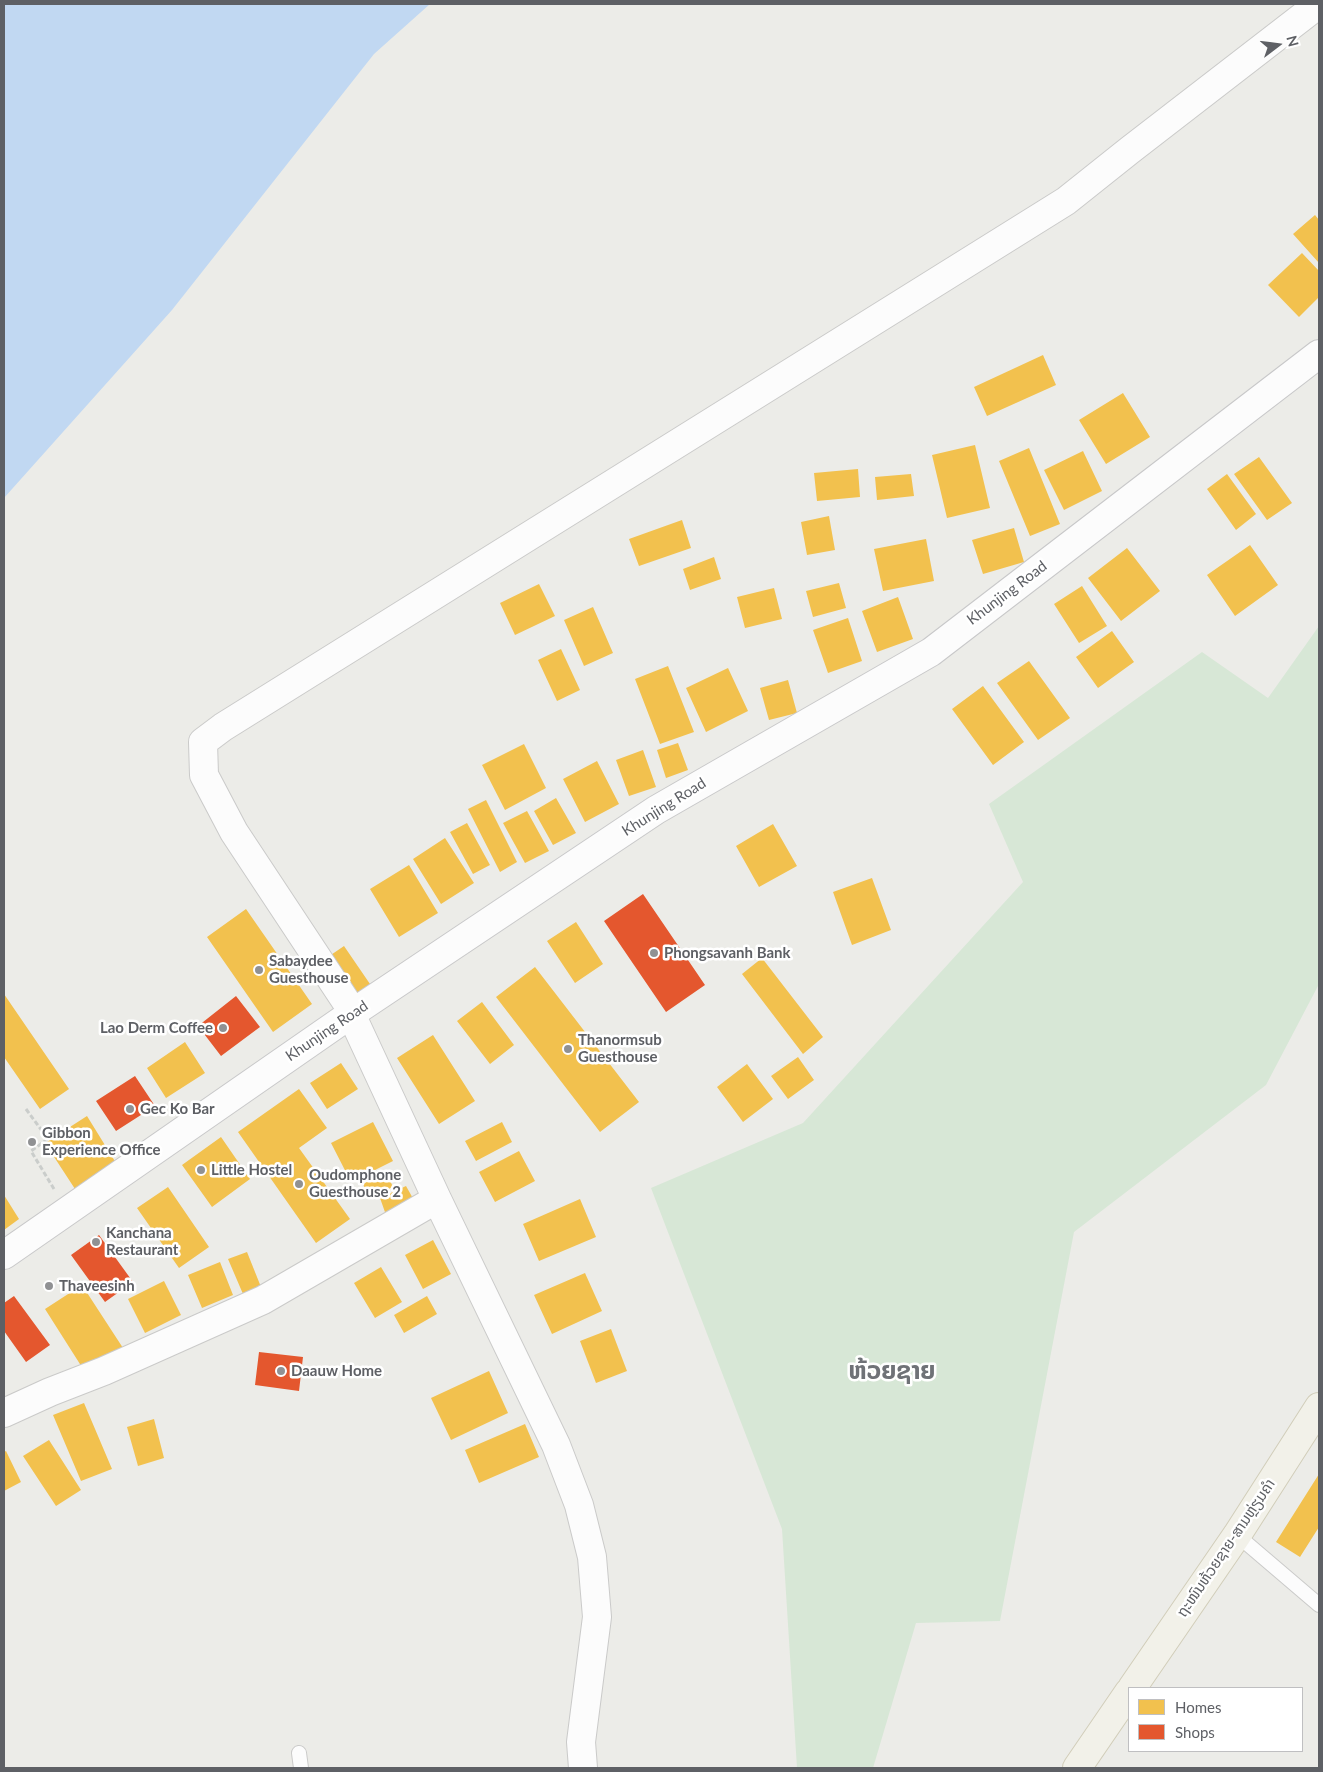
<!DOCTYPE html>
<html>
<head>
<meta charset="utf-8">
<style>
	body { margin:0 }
	#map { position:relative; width:1323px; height:1772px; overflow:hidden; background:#ecece8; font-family:Lato,sans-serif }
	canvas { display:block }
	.frame { position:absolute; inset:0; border:5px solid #5e6065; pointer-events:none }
	.legend { position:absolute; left:1128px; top:1687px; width:175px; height:65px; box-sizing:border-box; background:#fff; border:1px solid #bfbfc1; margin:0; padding:6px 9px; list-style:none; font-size:15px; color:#5e6065 }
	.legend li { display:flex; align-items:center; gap:10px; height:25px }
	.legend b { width:25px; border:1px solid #bfbfc1 }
	.north { position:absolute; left:1253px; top:20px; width:50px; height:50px; -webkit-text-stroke:4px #fff; paint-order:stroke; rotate:75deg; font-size:14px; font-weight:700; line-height:20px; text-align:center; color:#5e6065 }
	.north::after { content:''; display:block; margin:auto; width:18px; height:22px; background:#5e6065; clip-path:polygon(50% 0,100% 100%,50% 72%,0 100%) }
</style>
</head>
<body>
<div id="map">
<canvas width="1323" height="1772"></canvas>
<div class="frame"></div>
<ul class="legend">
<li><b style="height:14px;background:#f2c14e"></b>Homes</li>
<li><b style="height:14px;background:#e4572e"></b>Shops</li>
</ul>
<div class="north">N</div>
</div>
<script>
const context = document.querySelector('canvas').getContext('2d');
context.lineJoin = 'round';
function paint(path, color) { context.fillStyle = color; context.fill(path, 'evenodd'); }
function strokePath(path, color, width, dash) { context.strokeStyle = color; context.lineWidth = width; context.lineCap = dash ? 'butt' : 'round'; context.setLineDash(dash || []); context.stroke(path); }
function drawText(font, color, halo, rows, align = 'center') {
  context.font = font + ' Lato,"Noto Sans Lao",sans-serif'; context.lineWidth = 5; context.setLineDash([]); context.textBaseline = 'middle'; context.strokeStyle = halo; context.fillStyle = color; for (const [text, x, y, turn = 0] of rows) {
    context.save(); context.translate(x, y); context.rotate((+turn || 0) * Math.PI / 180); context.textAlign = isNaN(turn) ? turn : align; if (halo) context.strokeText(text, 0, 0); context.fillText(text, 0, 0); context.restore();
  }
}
const green = new Path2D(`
	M1319,626V984L1266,1085L1074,1232L1000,1621L916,1623L873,1768H797L782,1529L651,1188L803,1123L1023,882L989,804L1202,652L1268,698Z`);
const water = new Path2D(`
	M4,4H430L374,54L172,310L4,498Z`);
const homes = new Path2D(`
	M1315,215L1319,220V263L1293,234Z
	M1302,253L1319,271V297L1299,317L1268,285Z
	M1043,355L1056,385L987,416L974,387Z
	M1123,393L1150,437L1106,464L1079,420Z
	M975,445L990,508L947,518L932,455Z
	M1029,448L1060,524L1030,536L999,461Z
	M1083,451L1102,491L1064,510L1044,470Z
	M1259,457L1292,503L1267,520L1234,474Z
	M858,469L860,497L817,501L814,473Z
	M911,474L914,496L877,500L875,477Z
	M1227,474L1256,514L1236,530L1207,489Z
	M829,516L835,550L807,555L801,522Z
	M682,520L691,548L639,566L629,539Z
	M1014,528L1024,562L983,574L972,540Z
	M926,539L934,581L883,591L874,549Z
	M1250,545L1278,585L1235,616L1207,575Z
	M1127,548L1160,591L1121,621L1088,578Z
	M714,557L721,579L690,590L683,569Z
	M839,583L846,608L813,617L806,591Z
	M539,584L555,616L515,635L500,603Z
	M1082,586L1107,626L1079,643L1054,604Z
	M774,588L782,619L745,628L737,597Z
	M898,597L913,639L877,652L862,611Z
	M593,607L613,653L584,666L564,620Z
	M848,618L862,661L828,673L813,630Z
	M1112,631L1134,662L1098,688L1076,657Z
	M561,649L580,690L557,701L538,660Z
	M1029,661L1070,718L1038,740L997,683Z
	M668,666L694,732L660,744L635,679Z
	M728,668L748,711L706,732L686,688Z
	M788,680L797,713L769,720L760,688Z
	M983,686L1024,742L993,765L952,709Z
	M678,743L688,770L666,778L657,750Z
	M524,744L546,788L505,810L482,765Z
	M643,750L656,787L629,796L616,760Z
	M597,761L619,804L585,822L563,779Z
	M556,798L576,833L553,845L534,811Z
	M486,800L517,862L500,872L468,809Z
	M527,811L549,851L525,863L503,823Z
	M467,823L490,865L473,874L450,832Z
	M773,824L797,866L759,887L736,846Z
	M445,838L474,883L441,904L413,859Z
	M409,865L438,913L399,937L370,889Z
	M872,878L891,930L852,945L833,892Z
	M246,909L312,1004L273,1032L207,937Z
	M576,922L603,964L575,983L547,941Z
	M344,946L370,984L348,999L322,961Z
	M762,958L823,1037L803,1054L742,974Z
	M535,967L639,1102L600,1132L496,997Z
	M4,994L69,1089L40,1109L4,1057Z
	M482,1002L514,1045L490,1064L457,1021Z
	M433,1035L475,1101L439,1124L397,1058Z
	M185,1042L205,1073L166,1098L147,1068Z
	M798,1057L814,1080L788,1099L771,1076Z
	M341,1063L358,1089L327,1109L310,1083Z
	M747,1064L773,1099L743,1122L717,1087Z
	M299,1089L327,1128L299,1148L350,1219L316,1243L238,1132Z
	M87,1116L116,1163L75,1189L45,1143Z
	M373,1122L393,1161L351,1182L331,1143Z
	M502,1122L512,1142L476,1161L465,1141Z
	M221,1137L250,1179L212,1207L182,1165Z
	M519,1151L535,1181L495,1202L479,1172Z
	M386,1172L393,1187L370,1198L363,1184Z
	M406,1186L415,1202L386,1215L380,1198Z
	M168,1187L209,1247L179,1268L137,1208Z
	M4,1195L19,1219L4,1230Z
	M580,1199L596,1237L539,1261L523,1224Z
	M433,1240L451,1274L423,1289L405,1255Z
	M247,1252L261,1287L243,1294L228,1259Z
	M220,1262L233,1295L202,1308L188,1275Z
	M381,1267L402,1302L375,1318L354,1283Z
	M585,1273L602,1311L552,1334L534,1295Z
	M164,1281L181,1315L145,1333L128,1299Z
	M82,1285L123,1348L85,1372L45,1309Z
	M427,1296L437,1314L404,1333L394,1315Z
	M611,1329L627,1371L596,1383L580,1341Z
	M489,1371L508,1413L451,1440L431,1398Z
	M84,1403L112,1469L81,1481L53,1415Z
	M154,1419L164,1458L138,1466L127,1427Z
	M525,1424L539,1457L479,1483L465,1450Z
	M49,1440L81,1490L56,1506L23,1456Z
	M6,1451L21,1482L4,1491V1452Z
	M1319,1474V1527L1300,1557L1276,1542Z`);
const shops = new Path2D(`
	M643,894L705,985L666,1012L604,921Z
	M236,996L260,1027L221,1056L198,1026Z
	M135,1076L155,1106L116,1131L96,1101Z
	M99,1235L133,1282L105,1302L71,1255Z
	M14,1296L50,1345L26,1362L4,1331V1303Z
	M259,1352L303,1357L299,1391L255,1385Z`);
const path = new Path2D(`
	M26,1109L48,1139L31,1151L54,1189`);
const lane = new Path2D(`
	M1237,1535L1319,1605
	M299,1753L301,1768`);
const street = new Path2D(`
	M353,1012L234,832L204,775L203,742L223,727L1066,201L1130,150L1319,4
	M351,1014L437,1199L556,1445L579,1505L592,1557L597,1617L581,1742L583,1768
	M4,1413L50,1392L104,1371L263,1300L437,1199`);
const secondary = new Path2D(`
	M4,1255L351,1014L656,810L931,652L1319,354`);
const primary = new Path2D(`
	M1132,1688L1237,1535L1319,1407
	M1077,1768L1129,1692`);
const markers = [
	[654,953,5,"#909193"],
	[259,970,5,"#909193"],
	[223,1028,5,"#909193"],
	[568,1049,5,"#909193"],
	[130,1109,5,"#909193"],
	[32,1142,5,"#909193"],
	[201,1170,5,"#909193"],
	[299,1184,5,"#909193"],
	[96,1242,5,"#909193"],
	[49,1286,5,"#909193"],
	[281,1371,5,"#909193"]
];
const streetNames = [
	["Khunjing Road",1007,593,-37],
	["Khunjing Road",664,807,-32],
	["Khunjing Road",327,1031,-34],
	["ຖະໜົນຫ້ວຍຊາຍ-ສາມຫຼ່ຽມຄຳ",1226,1548,-56]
];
const poiNames = [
	["Phongsavanh Bank",664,953],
	["Sabaydee",269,961],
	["Guesthouse",269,978],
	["Lao Derm Coffee",213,1028,"right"],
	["Thanormsub",578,1040],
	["Guesthouse",578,1057],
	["Gec Ko Bar",140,1109],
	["Gibbon",42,1133],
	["Experience Office",42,1150],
	["Little Hostel",211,1170],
	["Oudomphone",309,1175],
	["Guesthouse 2",309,1192],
	["Kanchana",106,1233],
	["Restaurant",106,1250],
	["Thaveesinh",59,1286],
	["Daauw Home",291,1371]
];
const townNames = [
	["ຫ້ວຍຊາຍ",892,1371]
];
paint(green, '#d7e7d6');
paint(water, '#c1d8f2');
paint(homes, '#f2c14e');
paint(shops, '#e4572e');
strokePath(lane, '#cacac9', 16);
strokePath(street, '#cacac9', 30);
strokePath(secondary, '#c8c8c9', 30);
strokePath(primary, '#d1cdb9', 30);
strokePath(path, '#cacdcb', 3, [5, 2.5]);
strokePath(lane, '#fcfcfc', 14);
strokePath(street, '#fcfcfc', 28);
strokePath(secondary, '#fcfcfc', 28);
strokePath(primary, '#f2f1e9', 28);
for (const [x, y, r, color] of markers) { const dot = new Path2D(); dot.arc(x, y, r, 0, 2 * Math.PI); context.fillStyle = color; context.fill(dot); strokePath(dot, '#fff', 2); }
drawText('15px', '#5e6065', '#fff', streetNames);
drawText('bold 15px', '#5e6065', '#fff', poiNames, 'left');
drawText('bold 25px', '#6f7277', '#fff', townNames);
</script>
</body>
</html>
